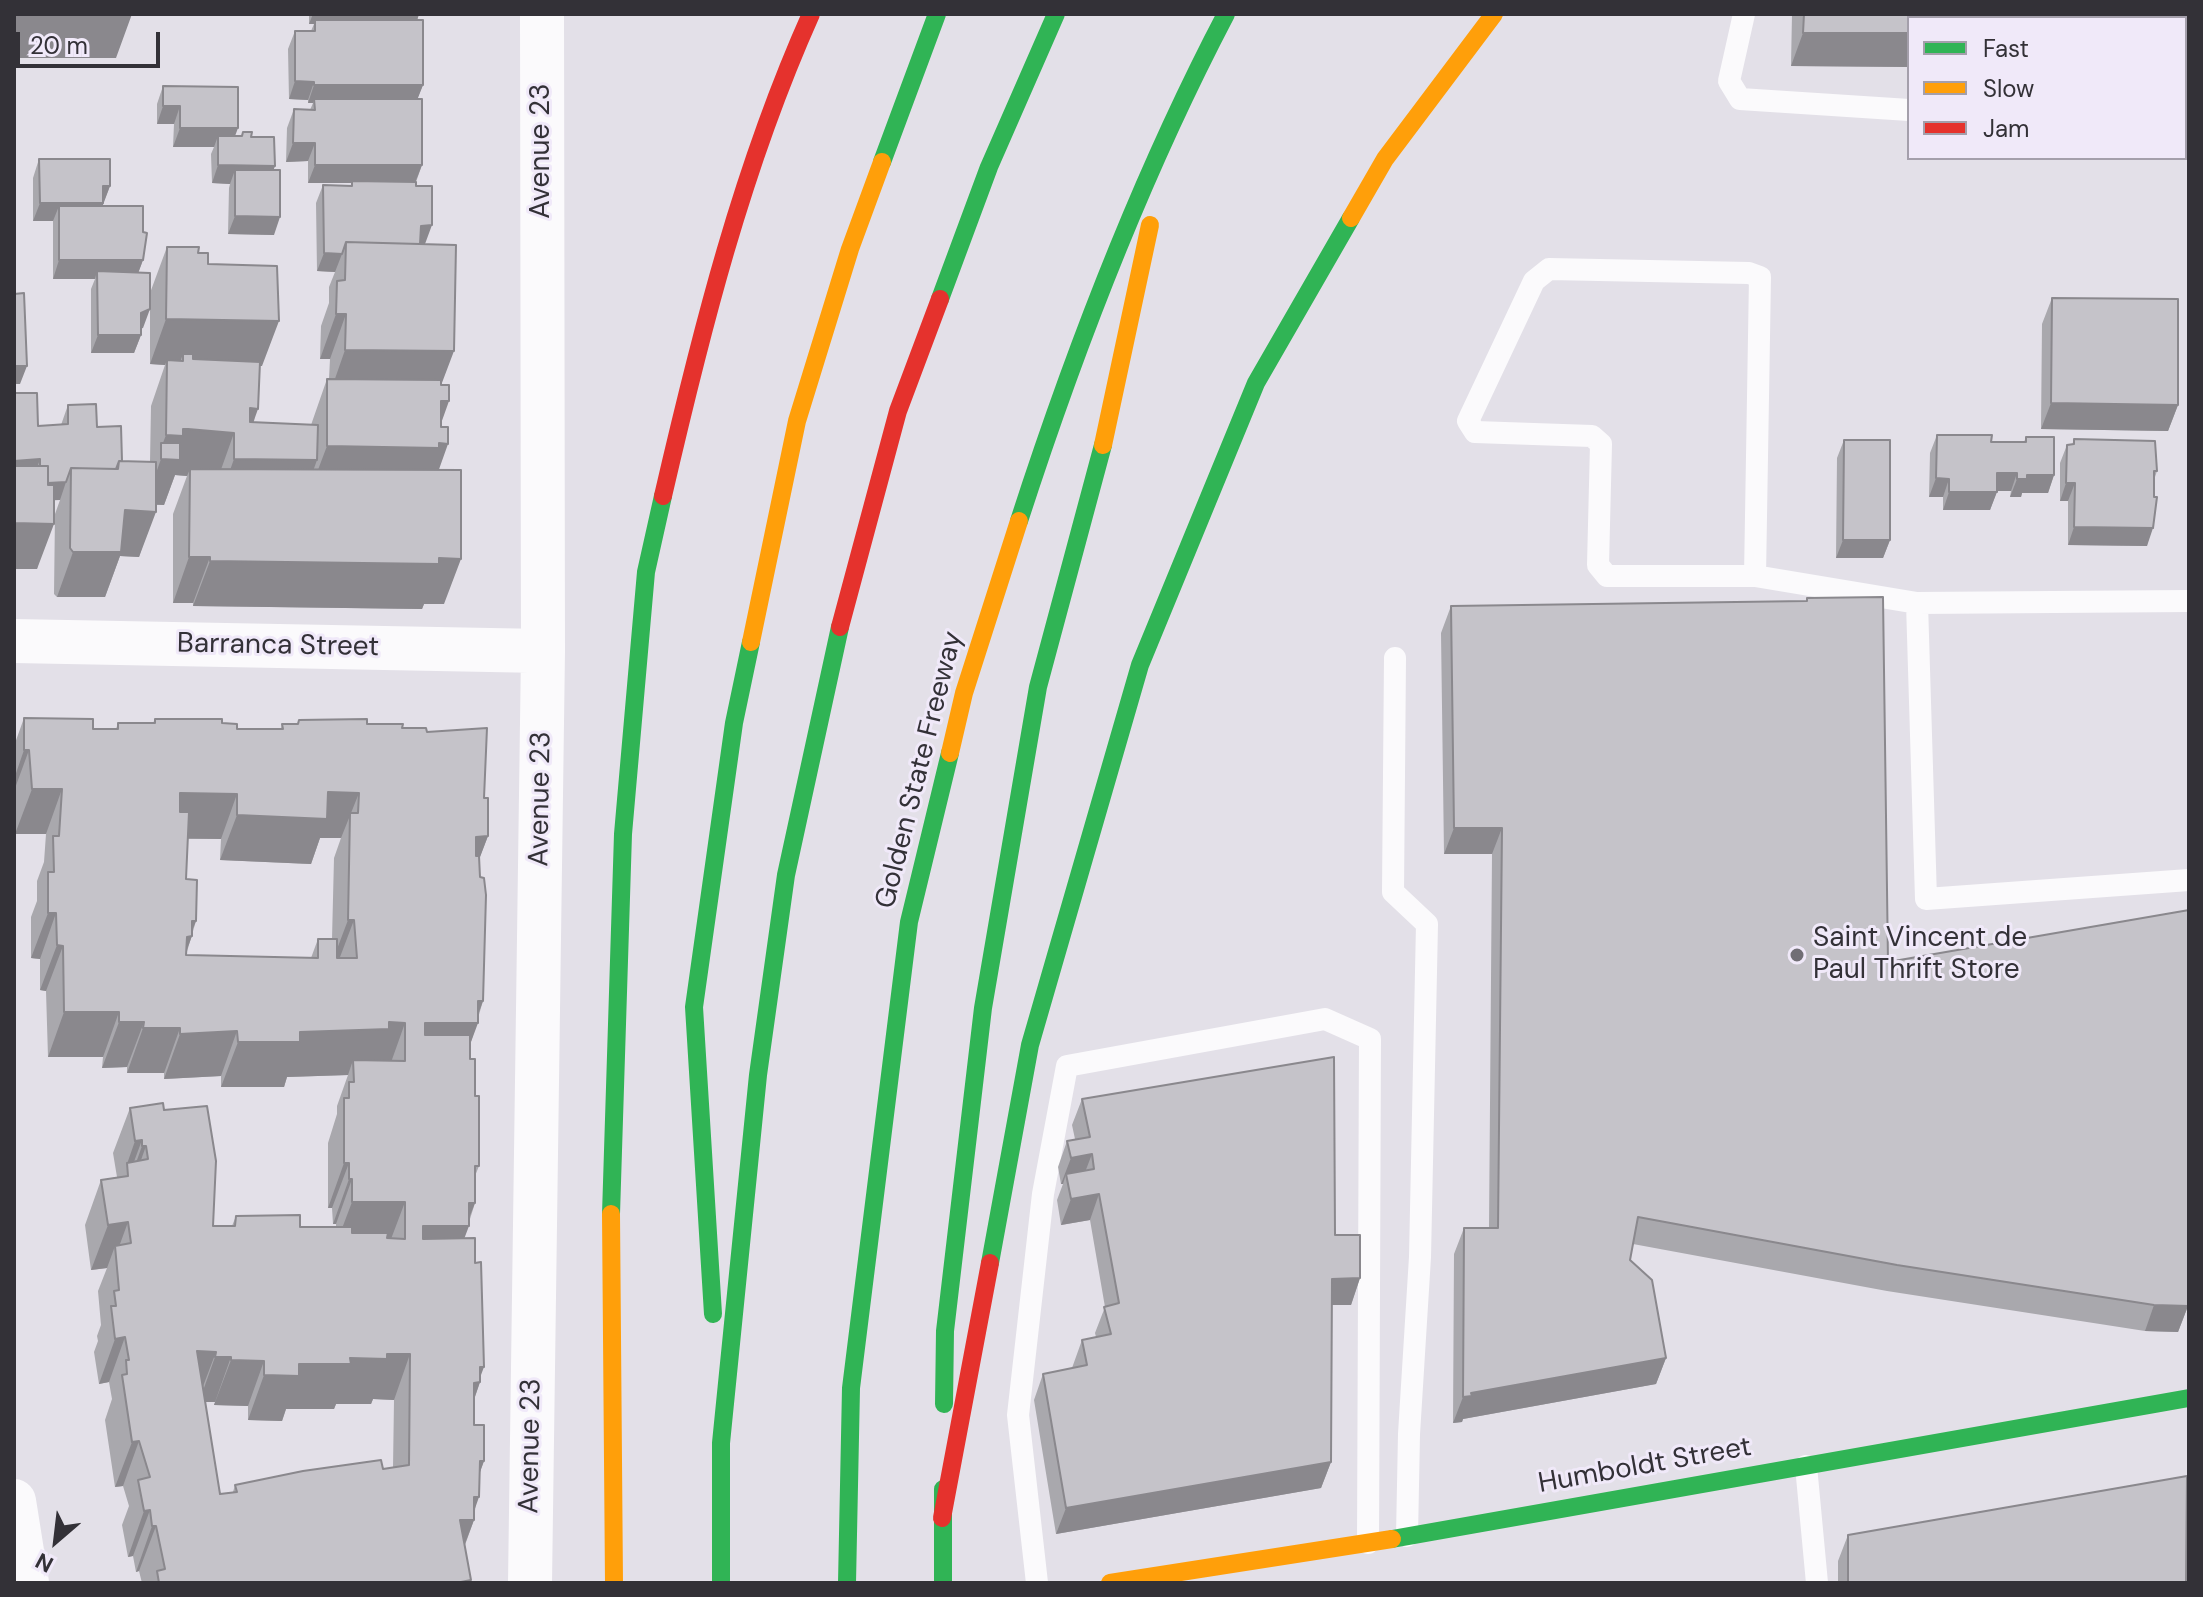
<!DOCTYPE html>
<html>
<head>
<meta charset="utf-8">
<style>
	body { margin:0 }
	#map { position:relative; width:2203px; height:1597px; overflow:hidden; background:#e3e0e8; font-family:"DM Sans",sans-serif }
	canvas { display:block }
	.frame { position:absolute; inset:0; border:16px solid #333137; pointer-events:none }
	.legend { position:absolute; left:1907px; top:16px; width:280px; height:144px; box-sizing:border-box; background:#f0e9f9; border:2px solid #a49fab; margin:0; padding:10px 14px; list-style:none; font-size:24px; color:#333137 }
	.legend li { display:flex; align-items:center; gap:16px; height:40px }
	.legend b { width:40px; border:2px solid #a49fab }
	.north { position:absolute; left:16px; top:1501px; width:80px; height:80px; -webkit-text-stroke:6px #f0e9f9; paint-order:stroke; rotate:208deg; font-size:22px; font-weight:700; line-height:32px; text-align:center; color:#333137 }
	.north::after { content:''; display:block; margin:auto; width:28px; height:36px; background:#333137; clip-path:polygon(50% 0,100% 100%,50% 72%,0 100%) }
	.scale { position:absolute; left:16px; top:32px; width:144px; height:36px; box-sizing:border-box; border:4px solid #333137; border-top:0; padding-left:10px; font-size:24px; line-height:28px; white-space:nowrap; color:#333137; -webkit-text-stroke:6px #f0e9f9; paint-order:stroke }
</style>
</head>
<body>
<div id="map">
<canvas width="2203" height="1597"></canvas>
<div class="frame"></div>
<ul class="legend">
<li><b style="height:10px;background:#30b455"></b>Fast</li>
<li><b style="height:10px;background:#ff9f0a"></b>Slow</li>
<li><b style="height:10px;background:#e5322d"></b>Jam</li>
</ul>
<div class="north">N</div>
<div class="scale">20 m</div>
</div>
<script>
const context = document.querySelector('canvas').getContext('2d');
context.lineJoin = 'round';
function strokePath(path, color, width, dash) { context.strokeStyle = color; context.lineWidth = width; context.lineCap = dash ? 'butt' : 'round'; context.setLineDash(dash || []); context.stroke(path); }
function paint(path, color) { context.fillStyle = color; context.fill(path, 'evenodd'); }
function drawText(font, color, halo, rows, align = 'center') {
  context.font = font + ' "DM Sans",sans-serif'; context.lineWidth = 6; context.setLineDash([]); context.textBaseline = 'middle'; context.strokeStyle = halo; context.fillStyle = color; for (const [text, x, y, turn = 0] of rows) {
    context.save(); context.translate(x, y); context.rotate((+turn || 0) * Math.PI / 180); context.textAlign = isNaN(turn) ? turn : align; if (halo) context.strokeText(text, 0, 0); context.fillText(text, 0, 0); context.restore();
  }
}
const lane = new Path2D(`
	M1744,14L1729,81L1740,99L1909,110
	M2185,127L2189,128
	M1755,576L1760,277L1749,273L1549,269L1534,281L1468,421L1475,432L1592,436L1601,444L1598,565L1607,576H1755L1917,603L2189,601
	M1917,603L1926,899L2189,880
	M1395,658L1393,892L1427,924L1420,1257L1409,1434L1407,1536
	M1806,1466L1817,1583
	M1037,1583L1018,1415L1043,1194L1067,1066L1325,1019L1370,1039L1368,1543`);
const street = new Path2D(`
	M14,641L543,651
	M14,1501L27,1583
	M530,1583L543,651L542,14`);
const fast = new Path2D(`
	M882,162L937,14
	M940,299L989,167L1056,14
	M1019,521C1075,348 1141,176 1226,14
	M611,1214L623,834L646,572L663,496
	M990,1263L1030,1045L1140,665L1256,383L1351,218
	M713,1314L694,1007L734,723L751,642
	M944,1404L945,1331L983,1008L1038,687L1103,445
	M943,1489V1583
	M1392,1539L2189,1398
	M721,1583V1443L758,1075L786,875L840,627
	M847,1583L851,1388L909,922L950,753`);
const slow = new Path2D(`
	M1351,218L1385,159L1494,14
	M1103,445L1150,225
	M751,642L797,421L850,249L882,162
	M950,753L964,693L1019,521
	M611,1214L614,1583
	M1110,1583L1392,1539`);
const jam = new Path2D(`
	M663,496C701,332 742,168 811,14
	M840,627L898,411L940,299
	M942,1518L990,1263`);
const wall = new Path2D(`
	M309,14H419L417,20L423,85L417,99L422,165L416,182L425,244L442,385L439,470L444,604H424L422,609L193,606V603H173V514L187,476L175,475L164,505H156L139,557L120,556L105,597H57L54,594L55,514L60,500H54L37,569H14V393L38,426L61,425L68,405L97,427L122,461L150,462L151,406L165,365L150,364V293L167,247L198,253L208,264L262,366H259L254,422L311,425L327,379H329L330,359H320L321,326L329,303V287L335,272L317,271L316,203L323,185L351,186L352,183H308V161L286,162L287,128L294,109L310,110L313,103H308V100L289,99L288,49L295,31H311L314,24H309Z
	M1792,14H2189V50L2185,61L1909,18V67L1791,66Z
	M163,86L235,136H241L243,132L251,137L275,166L273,170L274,235L228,234L229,188L230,184L212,183L211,154L214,147H173L174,124H157V104Z
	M39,159L110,186L102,206L143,260L138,273L143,328H141V335L134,353H91V289L95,279H53V221H33V178Z
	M2052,298L2178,405L2168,431L2041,429L2042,324Z
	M1937,435L1991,442H2024L2026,437L2054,475L2048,493H2022L2021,497H2010L2011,491H1997L1990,510H1943V497H1929L1930,453Z
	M2074,439L2157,471L2154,480L2147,546L2068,545V501H2060V463L2067,445H2072Z
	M1844,440L1890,540L1883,558H1836L1837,458Z
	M1807,598L1888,962L2188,1306L2178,1332L2145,1331L1887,1291L1633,1244L1630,1260L1666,1358L1656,1384L1463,1419L1462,1422L1453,1423L1454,1254L1464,1228H1489L1492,854H1444L1441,633L1451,606L1806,601Z
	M24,718L93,729H116L118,723H153L155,719L222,723L237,729H281L282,724H297L299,720L367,724L427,732L484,798L488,836L479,859L483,1001L470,1045V1059L475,1096L479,1166L475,1176V1203L464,1238L475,1263L480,1382L474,1400V1425L484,1461L479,1474L474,1520L465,1545L470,1583H142L139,1571L136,1572L133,1556L128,1557L122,1525L129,1506L123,1486L115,1487L105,1420L112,1399L109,1382L99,1384L94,1352L98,1341L97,1336L101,1325L98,1291L107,1268L91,1270L85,1225L101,1180L117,1177L113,1153L130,1108L164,1110L213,1226H232L236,1216L300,1227H336V1224H333L332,1208H328V1143L337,1114V1106L348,1075L287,1077L284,1087H221V1076L164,1079V1073H127V1067L102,1068L103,1057H48L46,991L40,990V959L31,958V917L37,901V881L44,862L46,834H15L14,818V746ZM320,838H341L334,858L332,939H318L311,958L186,955L196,921L186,879L188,839H221L220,860L311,864ZM373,1399L394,1400L393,1468L235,1485L233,1492L220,1494L205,1402H215L214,1405L248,1406V1420L282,1421L286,1409H334L336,1404H371Z
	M1082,1099L1335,1235L1360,1278L1351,1305H1332L1331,1462L1321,1488L1056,1534L1034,1400L1043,1374L1072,1368L1082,1340L1096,1337L1095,1333L1105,1307L1090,1220L1061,1225L1057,1200L1063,1184H1061L1058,1167L1067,1141L1075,1139L1072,1125Z
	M1848,1535L2186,1583H1838V1561Z`);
const shadedWall = new Path2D(`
	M14,14H132L116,58H14Z
	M313,14H419L416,24L315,20L314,24H309Z
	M1803,33H1909V67L1791,66Z
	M2185,35H2189V50L2185,61Z
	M295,81L314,82L308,100L289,99Z
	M314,85H423L416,103L314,99L313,103H308Z
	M163,106H180L174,124H157Z
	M180,128H238L231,147L218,136L214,147H173Z
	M293,143H315L308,161L286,162Z
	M218,165L275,166L268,184L235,170L230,184L212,183Z
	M315,165H422L415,183H308Z
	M103,186H110L97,221L59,206L53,221H33L40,203Z
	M235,216L280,217L274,235L228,234Z
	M432,225L425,244H414L421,226Z
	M324,253L342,254L335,272L317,271Z
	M59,260H143L136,279L97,271L95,279H53Z
	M150,309L143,328L134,331L141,313Z
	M336,314H346L330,359H320Z
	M166,319L279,321L262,366L182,365L183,354L179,365L167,360L165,365L150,364Z
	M98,335H141L134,353H91Z
	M345,350L454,351L437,396H329Z
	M14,366H27L20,384H14Z
	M441,401H449L433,446Z
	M2051,403L2178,405L2168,431L2041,429Z
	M250,408L258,409L242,454Z
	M183,429L234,433L218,478L190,469L187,476L175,475L164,505L145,504L161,459V448L166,435Z
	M439,443L448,444L432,489L310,491L327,446Z
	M40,459L34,477L14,479V461Z
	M234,459L317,460L301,505L218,504Z
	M1997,473H2017L2011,491H1990Z
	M2027,475H2054L2048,493H2022L2021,497H2010L2017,479Z
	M1936,478L1949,479L1943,497H1929Z
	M66,482L60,500L34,501L41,483Z
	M2066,483H2075L2068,501H2060Z
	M1949,492H1997L1990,510H1943Z
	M125,510L156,512L139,557L120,556L105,597H57L73,552Z
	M14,523L54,524L37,569H14Z
	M2074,527L2153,528L2147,546L2068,545Z
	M1843,540H1890L1883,558H1836Z
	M189,557H210L193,603H173Z
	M439,558L461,559L444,604H424L422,609L193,606L210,561Z
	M24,750H29L14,791V779Z
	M32,789H62L46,834H15Z
	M328,792L359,793L341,838H320L311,864L220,860L237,815Z
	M180,793L237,794L221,839L163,838Z
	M1454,828H1502L1492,854H1444Z
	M488,836L471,881L476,837Z
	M48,913H56L40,959L31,958Z
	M348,920H354L337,965H331Z
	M192,921H196L190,936H192L175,982H170Z
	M57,945L63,946L46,991L40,990Z
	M478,1001H483L475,1023H478L461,1069H409L425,1023Z
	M64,1012H119L103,1057H48Z
	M119,1022H144L127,1067L102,1068Z
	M389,1022L405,1023L389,1068L353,1060L348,1075L287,1077L284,1087H221L238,1042L300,1032Z
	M143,1028H180L164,1073H127Z
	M237,1031L221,1076L164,1079L180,1034Z
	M142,1140L125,1186L128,1176L127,1164L135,1141Z
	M142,1146H146L130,1191H126Z
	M1092,1154L1082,1180L1066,1174L1063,1184H1061L1071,1158Z
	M344,1163H349L332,1208H328Z
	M349,1179H352L336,1224H333Z
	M1099,1194L1090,1220L1061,1225L1071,1199Z
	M352,1202H405L388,1247H335Z
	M469,1203H475L466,1226H469L452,1271H407L423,1226Z
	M128,1222L116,1255L115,1246L107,1268L91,1270L108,1225Z
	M1360,1278L1351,1305H1323L1332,1279Z
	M2154,1305L2188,1306L2178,1332L2145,1331Z
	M125,1337L109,1382L99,1384L115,1339Z
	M197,1351L216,1352L199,1397Z
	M387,1354H410L394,1400L373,1399L371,1404H336L334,1409H286L282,1421L248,1420L264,1375L299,1364Z
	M215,1357H231L215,1402H199Z
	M1666,1358L1656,1384L1463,1419L1462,1422L1453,1423L1463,1397L1471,1393Z
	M231,1360L264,1361L248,1406L214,1405Z
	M480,1367H484L478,1383L480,1382L464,1428H457Z
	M139,1441L123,1486L115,1487L132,1442Z
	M480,1461H484L468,1506Z
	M1331,1462L1321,1488L1056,1534L1066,1508Z
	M474,1497H479L471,1520H474L457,1565L460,1520Z
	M150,1510L133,1556L128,1557L144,1511Z
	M152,1526H156L139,1571L136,1572Z`);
const building = new Path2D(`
	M1804,14H2189V35H2185V18H1909V33H1803Z
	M315,20H423V85H314V82L295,81V31H315Z
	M163,86L238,87V128H180V106H163Z
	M314,99H422V165H315V143H293L294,109L315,110Z
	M243,132H252L251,137H274L275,166L218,165V136H242Z
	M39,159H110V186H103V203H40Z
	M235,170H280V217L235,216Z
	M352,181L416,182V186H432V225L421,226L420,244L346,242L342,254L324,253L323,185L352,186Z
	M59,206H143V232L147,233L143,260H59Z
	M346,242L456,245L454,351L345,350L346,314H336L337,281L345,280Z
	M167,247H199L198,253H208V264L277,266L279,321L166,319Z
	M97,271L150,273V309L141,313V335H98Z
	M24,293L27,366H14V294Z
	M2052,298L2178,299V405L2051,403Z
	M183,354H193V359L260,362L258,409L250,408V422L318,425L317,460L234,459V433L188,429H183V436L166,435L167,360L183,361Z
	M327,379L441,380V385H449V401H441V427H448V444L439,443V448L327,446Z
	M14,393H37L38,426L68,424V405L96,404L97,427L121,426L122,461H119L116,469L71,468L66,482L48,483V466H40V459L14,461Z
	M1937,435H1992L1991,442H2026V437H2054V475H2027V479H2017V473H1997V492H1949V479L1936,478Z
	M2074,439L2155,441L2157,471H2154V497H2157L2153,528L2074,527L2075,483H2066L2067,445L2074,444Z
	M1844,440H1890V540H1843Z
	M161,443H180V460L161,459Z
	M119,461L156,462V512L125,510L121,552H73L70,548L71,468L118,469Z
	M14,466H48V485H54V524L14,523Z
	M190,469L461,470V559L439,558V564L210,561V557H189Z
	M1883,597L1888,962L2189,910L2188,1306L2154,1305L1897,1265L1638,1217L1630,1260L1652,1280L1666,1358L1471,1393L1472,1396L1463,1397L1464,1228H1498L1502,828H1454L1451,606L1807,601V598Z
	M24,718L93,719V729H118V723H155V719H222V723L237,724V729H283L282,724H298L299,720L367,719V724H403L402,728H426L427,732L487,728L484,798H488V836L476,837V856H479L480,877L484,878L486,895L483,1001H478V1023H425V1035H470V1059H475V1096H479V1166H475V1203H469V1226H423V1239L475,1238V1263L481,1262L484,1367H480V1382L474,1383V1425H484V1461H480L479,1497H474V1520H460L471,1580L456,1583H159L157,1571L165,1569L156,1526H152L150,1510L144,1511L138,1480L150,1477L139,1441L132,1442L122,1375L127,1374L126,1360H129L125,1337L115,1339L111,1306H116L114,1291L119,1290L115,1246L131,1243L128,1222L108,1225L101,1180L128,1176L127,1163L148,1159L146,1146H142V1140L135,1141L130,1108L163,1103L164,1110L207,1106L216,1161L213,1226H235L236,1216L300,1215V1227H352V1233H388L387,1238L405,1239V1202H352V1179H349V1163H344V1098H349V1082H354L353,1060L405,1061V1023L389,1022V1029L300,1032V1042H238L237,1031L180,1034V1028H143L144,1022H119V1012H64L63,946L57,945L56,913H48V872H54L53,836H59L62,789H32L29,750H24ZM328,792L359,793L358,813H350L348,920H354L357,958H337V939H318V958L186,955L187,937L192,936V921H196L197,880L186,879L189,812H180V793L237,794V815L327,819ZM197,1351L216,1352L215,1357H231V1360L264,1361V1375L299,1376V1364H351L350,1358L387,1359V1354H410L409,1465L383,1469L381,1460L303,1471L235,1485L237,1492L220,1494Z
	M1334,1057L1335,1235H1360V1278L1332,1279L1331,1462L1066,1508L1043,1374L1087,1365L1082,1340L1111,1334L1104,1307L1119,1303L1099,1194L1071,1199L1066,1174L1094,1169L1092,1154L1071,1158L1067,1141L1090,1137L1082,1099Z
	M2187,1476L2186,1583H1848V1535Z`);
const markers = [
	[1797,955,8,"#716e75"]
];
const streetNames = [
	["Avenue 23",542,151,-90],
	["Barranca Street",278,646,1],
	["Golden State Freeway",920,770,-76],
	["Avenue 23",541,799,-89],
	["Avenue 23",531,1446,-89],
	["Humboldt Street",1645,1466,-10]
];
const poiNames = [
	["Saint Vincent de",1813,939],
	["Paul Thrift Store",1813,971]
];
strokePath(lane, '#fbfafc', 22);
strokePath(street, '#fbfafc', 44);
strokePath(fast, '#30b455', 18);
strokePath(slow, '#ff9f0a', 18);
strokePath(jam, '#e5322d', 18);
paint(wall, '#a9a8ad');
paint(shadedWall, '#8a888d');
paint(building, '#c5c3c9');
strokePath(building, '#8a888d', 2);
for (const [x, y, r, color] of markers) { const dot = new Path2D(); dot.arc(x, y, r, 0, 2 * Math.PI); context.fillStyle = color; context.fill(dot); strokePath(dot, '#f0e9f9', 3); }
drawText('28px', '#333137', '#f0e9f9', streetNames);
drawText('28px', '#333137', '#f0e9f9', poiNames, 'left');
</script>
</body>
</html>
